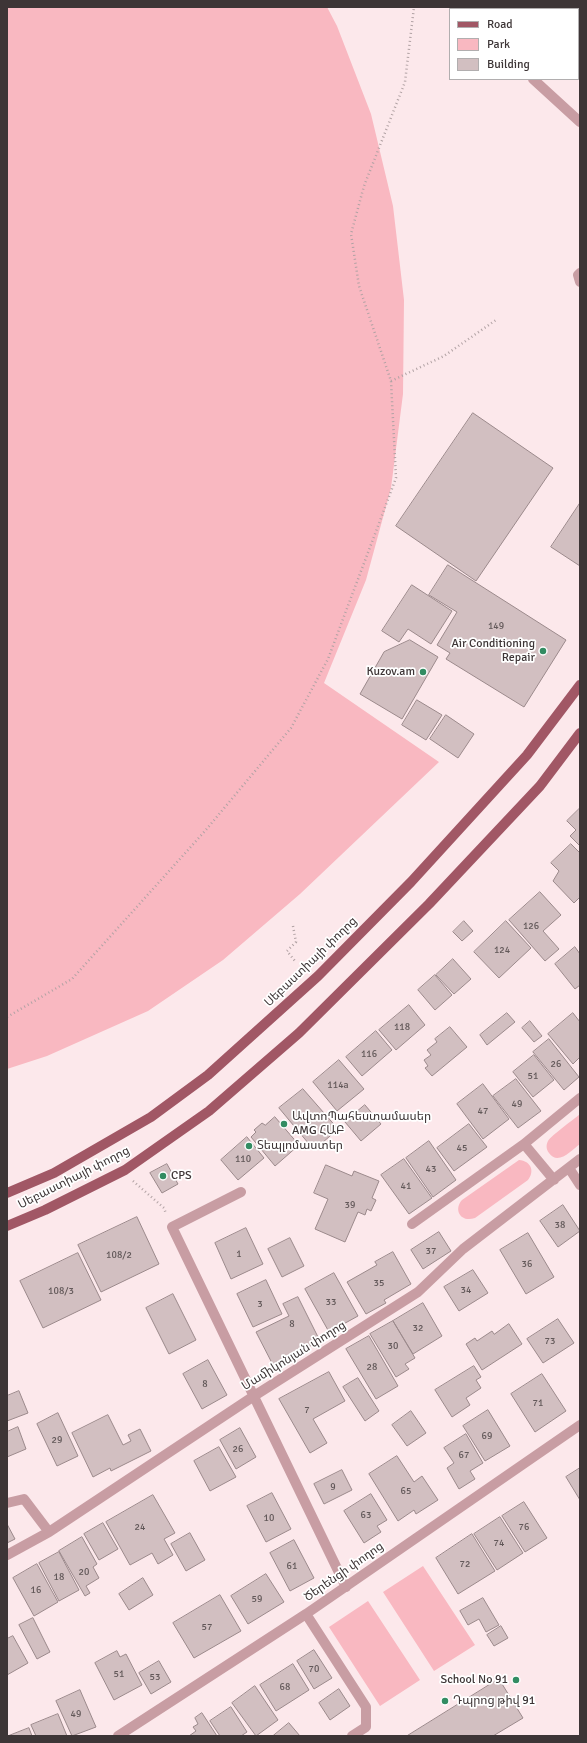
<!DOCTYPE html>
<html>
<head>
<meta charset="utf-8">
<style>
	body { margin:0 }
	#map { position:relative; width:587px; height:1743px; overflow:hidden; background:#fce8eb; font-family:Signika,sans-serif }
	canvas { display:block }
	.frame { position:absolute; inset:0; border:8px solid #3d3536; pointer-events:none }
	.legend { position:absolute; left:449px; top:8px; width:130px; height:72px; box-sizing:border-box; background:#fff; border:1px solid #b1aeaf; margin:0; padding:5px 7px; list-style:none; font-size:12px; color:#3d3536 }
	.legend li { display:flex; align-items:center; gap:8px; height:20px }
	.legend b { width:20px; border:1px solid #b1aeaf }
</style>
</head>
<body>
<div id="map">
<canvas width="587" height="1743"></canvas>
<div class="frame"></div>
<ul class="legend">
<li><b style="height:5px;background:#a15765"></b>Road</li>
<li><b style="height:11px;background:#f9b8c1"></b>Park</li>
<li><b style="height:11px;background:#d2bfc1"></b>Building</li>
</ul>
</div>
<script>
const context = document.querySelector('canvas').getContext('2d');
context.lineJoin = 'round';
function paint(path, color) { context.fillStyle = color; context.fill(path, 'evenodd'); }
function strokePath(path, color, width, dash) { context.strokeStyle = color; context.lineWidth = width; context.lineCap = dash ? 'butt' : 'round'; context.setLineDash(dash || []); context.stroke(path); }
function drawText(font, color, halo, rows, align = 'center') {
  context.font = font + ' Signika,"Noto Sans Armenian",sans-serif'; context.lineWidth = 3.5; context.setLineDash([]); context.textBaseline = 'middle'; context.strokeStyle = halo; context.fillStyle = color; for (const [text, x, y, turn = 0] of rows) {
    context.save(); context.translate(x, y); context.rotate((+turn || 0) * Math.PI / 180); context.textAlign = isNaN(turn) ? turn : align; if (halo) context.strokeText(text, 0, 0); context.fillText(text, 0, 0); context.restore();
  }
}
const green = new Path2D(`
	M7,7H327L337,26L371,114L393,206L404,300L403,394L391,488L366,580L324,683L439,762L300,894L223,960L148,1011L47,1056L7,1069Z
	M580,1114V1144C572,1150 558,1166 549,1153C546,1149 546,1145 548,1141C552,1135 573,1120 580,1114Z
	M519,1160C531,1161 535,1171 528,1180L475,1218C461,1223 453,1210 462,1200Z
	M423,1566L475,1645L434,1671L383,1592Z
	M368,1601L420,1680L380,1706L329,1627Z`);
const building = new Path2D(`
	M473,413L553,468L476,581L396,526Z
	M580,503V566L551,547Z
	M448,565L566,640L524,707L446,659L450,653L437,645L457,612L429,595Z
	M412,585L452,611L431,644L408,629L399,642L382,631Z
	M410,640L438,657L402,719L360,694L384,652Z
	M417,700L442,715L426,740L402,725Z
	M446,715L474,734L458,758L430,739Z
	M580,808V846L570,836L576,830L567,821Z
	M571,844L580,853V897L574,903L553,881L559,871L551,863Z
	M540,892L561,915L543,931L559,949L545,961L509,920Z
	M464,921L473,931L462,941L453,932Z
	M506,921L531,948L499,978L474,952Z
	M575,947L580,954V985L575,989L555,964Z
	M453,959L471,979L454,994L436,975Z
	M435,975L452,995L435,1010L418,990Z
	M409,1005L425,1025L396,1050L379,1030Z
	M507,1013L515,1022L487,1045L480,1035Z
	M573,1013L580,1022V1057L573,1064L548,1034Z
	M530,1021L542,1036L534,1042L522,1028Z
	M450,1027L467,1047L432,1076L425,1068L428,1066L424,1060L431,1055L427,1050L437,1042L435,1039Z
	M376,1031L392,1050L362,1076L346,1057Z
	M549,1039L579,1077L564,1090L533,1052Z
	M534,1055L554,1080L533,1097L513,1072Z
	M339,1060L364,1089L337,1111L313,1082Z
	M516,1079L541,1111L518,1128L493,1096Z
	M483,1084L509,1119L483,1139L457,1104Z
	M303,1089L338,1129L314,1150L279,1108Z
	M365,1105L381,1124L361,1141L345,1122Z
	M275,1117L299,1145L275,1166L251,1137L256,1132L254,1130L262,1123L265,1125Z
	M469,1124L487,1147L454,1171L437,1148Z
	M247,1137L264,1158L238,1180L221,1160Z
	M429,1141L456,1180L433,1197L406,1158Z
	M404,1159L432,1198L409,1214L381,1175Z
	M167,1164L178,1184L162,1193L150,1173Z
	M326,1165L352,1176L354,1171L379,1181L372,1198L376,1200L371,1211L367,1209L365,1215L358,1212L345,1242L315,1229L328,1199L314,1193Z
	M563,1205L580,1231L558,1247L540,1221Z
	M137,1217L159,1264L101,1292L78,1245Z
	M246,1228L263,1264L231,1279L215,1243Z
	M439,1232L451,1251L423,1269L411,1250Z
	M528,1233L554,1277L526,1294L500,1250Z
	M290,1238L304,1266L282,1277L268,1249Z
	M393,1252L411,1284L384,1300L386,1303L366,1314L347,1282L377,1265L375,1262Z
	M78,1253L101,1300L43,1328L20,1281Z
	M473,1270L488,1293L459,1311L444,1287Z
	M334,1273L358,1316L329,1332L305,1289Z
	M266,1280L282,1314L253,1327L237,1294Z
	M173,1294L196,1340L169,1354L146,1308Z
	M298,1297L320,1341L273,1365L256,1332L289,1316L283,1304Z
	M423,1303L442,1336L413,1354L393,1321Z
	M558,1319L574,1343L543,1363L527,1339Z
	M393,1321L415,1358L405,1364L409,1369L396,1377L370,1334Z
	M509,1324L522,1344L482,1370L466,1344L475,1338L477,1341L492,1331L494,1334Z
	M369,1336L398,1386L376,1399L346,1349Z
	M208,1360L227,1395L202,1409L183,1374Z
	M474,1366L481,1377L476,1380L481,1388L466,1398L470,1405L452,1417L435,1390Z
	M329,1372L345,1401L313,1419L327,1443L310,1453L279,1399Z
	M542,1374L566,1411L535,1432L511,1394Z
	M358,1378L379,1411L365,1421L343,1387Z
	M19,1391L28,1413L7,1421V1396Z
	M488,1410L510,1446L485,1461L463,1426Z
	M411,1411L426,1433L407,1446L392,1425Z
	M58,1413L78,1456L57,1466L37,1424Z
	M108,1415L123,1445L131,1441L128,1435L140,1429L151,1451L111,1471L110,1468L93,1477L72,1433Z
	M18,1427L26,1449L7,1457V1432Z
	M240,1428L256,1457L236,1469L220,1440Z
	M466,1434L483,1463L470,1471L475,1479L459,1489L447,1468L454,1463L444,1448Z
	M219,1447L236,1477L210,1491L194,1461Z
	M397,1456L414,1482L422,1476L438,1500L416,1514L414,1510L398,1521L369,1474Z
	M580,1468V1500L566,1477Z
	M342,1470L352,1490L324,1504L314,1484Z
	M272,1493L291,1529L266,1542L247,1506Z
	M371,1494L387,1520L377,1526L381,1532L364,1543L344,1511Z
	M153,1495L175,1533L164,1539L173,1555L158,1564L152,1553L130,1565L106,1522Z
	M524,1502L547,1538L525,1552L502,1516Z
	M500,1517L523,1553L497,1570L474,1534Z
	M103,1523L118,1549L99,1560L84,1534Z
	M7,1524L15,1539L7,1543Z
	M190,1533L205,1560L186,1571L171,1544Z
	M472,1534L495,1571L458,1594L436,1558Z
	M82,1537L97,1564L93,1567L99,1578L86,1586L90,1593L85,1596L59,1551Z
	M294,1540L314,1578L290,1591L270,1553Z
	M59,1552L79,1590L59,1601L39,1563Z
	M37,1564L58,1602L34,1616L13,1578Z
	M266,1574L284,1602L248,1624L231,1596Z
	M143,1578L153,1595L129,1610L119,1594Z
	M220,1595L241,1631L194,1658L173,1623Z
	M483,1598L499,1625L486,1632L479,1619L468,1625L460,1611Z
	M33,1618L50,1652L37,1659L19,1625Z
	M501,1626L508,1638L494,1646L487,1635Z
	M13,1636L28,1663L7,1675V1639Z
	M314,1650L332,1678L314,1689L297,1661Z
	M117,1651L120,1657L126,1654L142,1685L114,1700L95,1663Z
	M159,1661L171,1682L151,1694L139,1673Z
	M293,1664L309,1690L276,1711L260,1685Z
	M499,1679L523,1718L493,1736H407Z
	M255,1686L278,1720L256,1736L232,1703Z
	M339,1689L350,1706L330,1720L319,1703Z
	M80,1690L96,1727L72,1736L56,1701Z
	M231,1707L247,1732L241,1736H220L210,1721Z
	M202,1713L217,1736H189L196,1731L193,1727L198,1724L195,1718Z
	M58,1714L67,1736H36L31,1725Z
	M289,1723L300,1736H273Z
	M29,1728L32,1736H8Z`);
const path = new Path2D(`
	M391,381L444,356L496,320
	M293,926L296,942L287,951L295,961
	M7,1017L72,979L205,831L291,728L328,659L396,478L391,381L359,286L351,234L364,186L405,82L414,7
	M133,1181L164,1208L166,1214`);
const minor = new Path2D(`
	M520,7L522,9
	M578,68L580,69
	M533,79L580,122
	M580,273L578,275L580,282
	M524,1144L554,1180
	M569,1168L580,1185
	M241,1192L172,1227L346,1587
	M412,1224L524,1144L580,1098
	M7,1503L24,1499L49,1532
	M7,1555L49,1532L254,1396L418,1292L463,1249L580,1159
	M306,1614L366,1707V1727L352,1736
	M118,1736L306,1614L580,1425`);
const major = new Path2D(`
	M7,1193L54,1173L106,1143L151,1117L208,1075L318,976L411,882L527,755L580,685
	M7,1226L45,1210L125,1170L209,1111L299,1033L429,904L540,786L580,733`);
const markers = [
	[543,651,4,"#328c62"],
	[423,672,4,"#328c62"],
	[284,1124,4,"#328c62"],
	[249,1146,4,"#328c62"],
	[163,1176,4,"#328c62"],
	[516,1680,4,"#328c62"],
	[445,1701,4,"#328c62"]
];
const numberNames = [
	["149",496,626],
	["126",531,926],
	["124",502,950],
	["118",402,1027],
	["116",369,1054],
	["26",556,1064],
	["51",533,1076],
	["114a",338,1085],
	["49",517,1104],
	["47",483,1111],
	["45",462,1148],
	["110",243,1159],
	["43",431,1169],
	["41",406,1186],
	["39",350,1205],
	["38",560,1225],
	["37",431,1251],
	["1",239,1254],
	["108/2",119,1255],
	["36",527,1264],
	["35",379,1283],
	["34",466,1290],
	["108/3",61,1291],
	["33",331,1302],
	["3",260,1304],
	["8",292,1324],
	["32",418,1328],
	["73",550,1341],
	["30",393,1346],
	["28",372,1367],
	["8",205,1384],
	["71",538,1403],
	["7",307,1410],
	["69",487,1436],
	["29",57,1440],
	["26",238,1449],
	["67",464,1455],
	["9",333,1487],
	["65",406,1491],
	["63",366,1515],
	["10",269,1518],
	["24",140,1527],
	["76",524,1527],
	["74",499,1543],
	["72",465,1564],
	["61",292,1566],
	["20",84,1572],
	["18",59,1577],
	["16",36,1590],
	["59",257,1599],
	["57",207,1627],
	["70",314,1669],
	["51",119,1674],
	["53",155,1677],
	["68",285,1687],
	["49",76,1714]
];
const poiNames = [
	["Air Conditioning",535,644,"right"],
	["Repair",535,658,"right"],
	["Kuzov.am",415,672,"right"],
	["ԱվտոՊահեստամասեր",292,1117],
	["AMG ՀԱԲ",292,1131],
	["Տեպլոմաստեր",257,1146],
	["CPS",171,1176],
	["School No 91",508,1680,"right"],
	["Դպրոց թիվ 91",453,1701]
];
const streetNames = [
	["Սեբաստիայի փողոց",311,962,-44],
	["Սեբաստիայի փողոց",74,1178,-27],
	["Մամիկոնյան փողոց",294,1356,-32],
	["Ծերենցի փողոց",344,1572,-35]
];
paint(green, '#f9b8c1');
paint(building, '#d2bfc1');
strokePath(building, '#9b898b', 1);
strokePath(path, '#b1a2a4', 2.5, [1, 3]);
strokePath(minor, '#c89da3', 10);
strokePath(major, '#a15765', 10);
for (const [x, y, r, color] of markers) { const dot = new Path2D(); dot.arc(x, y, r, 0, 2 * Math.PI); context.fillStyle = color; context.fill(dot); strokePath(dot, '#fff', 1.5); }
drawText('10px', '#625859', null, numberNames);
drawText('12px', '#3d3536', '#fff', poiNames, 'left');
drawText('12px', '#3d3536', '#fff', streetNames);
</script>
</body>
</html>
